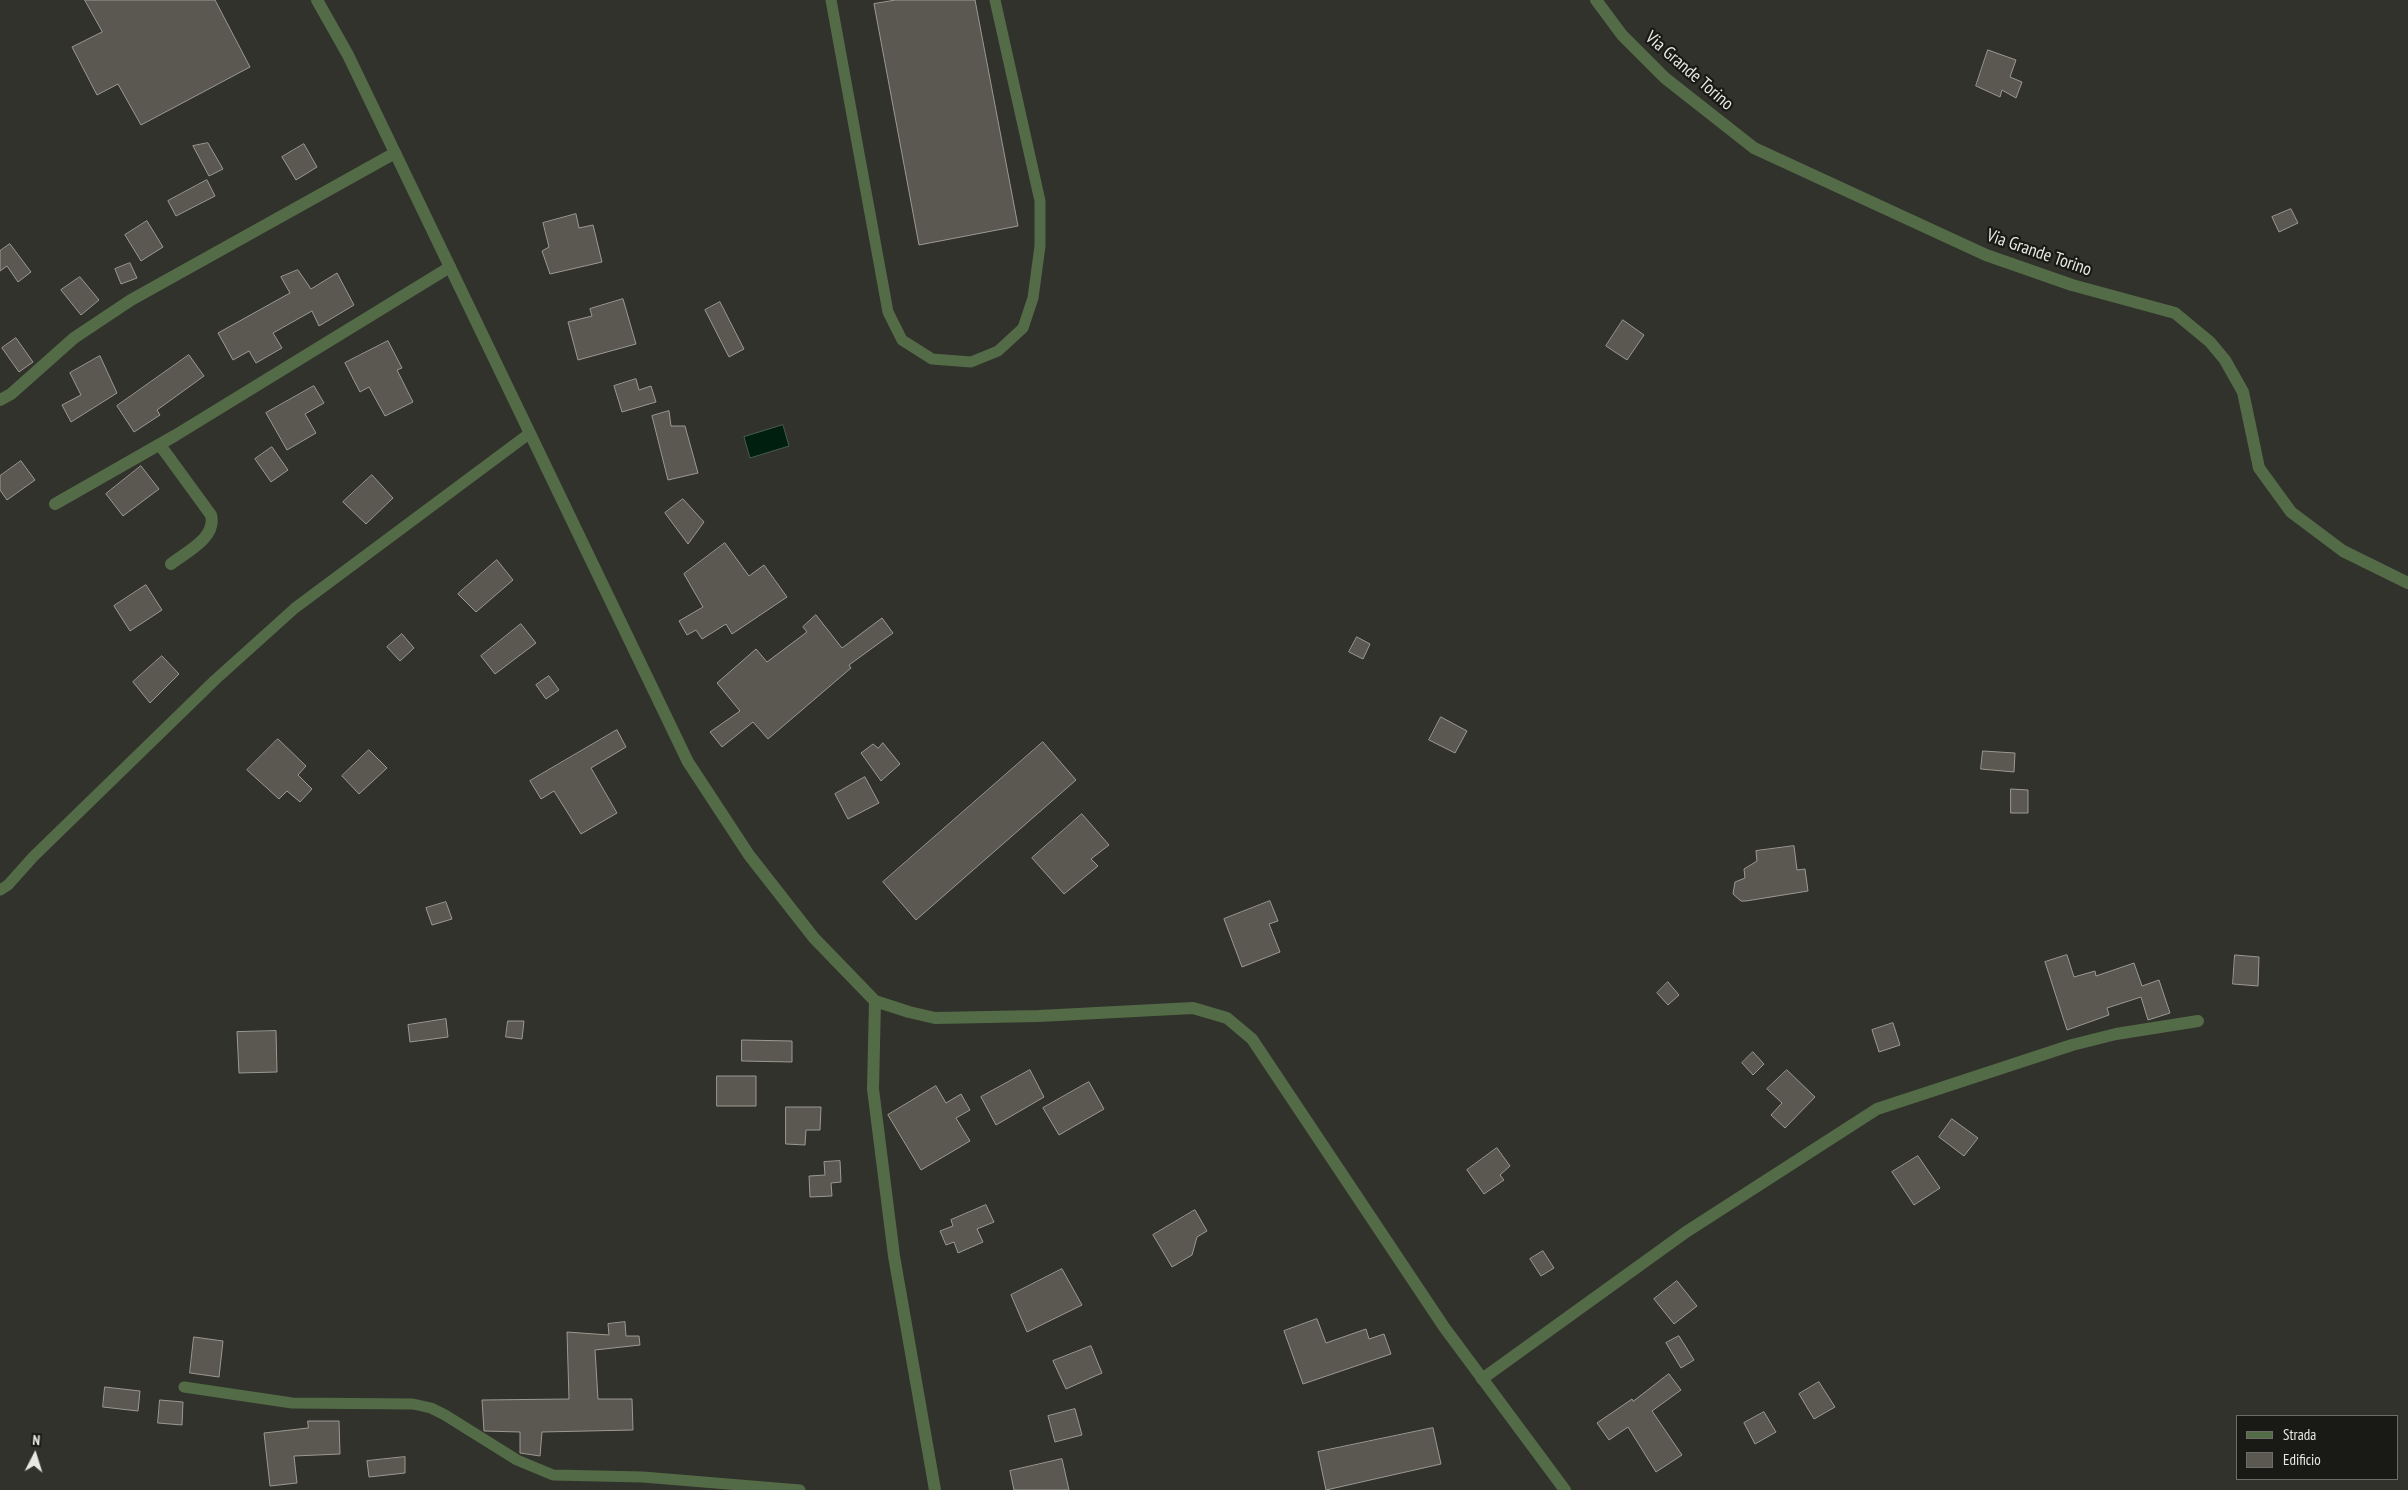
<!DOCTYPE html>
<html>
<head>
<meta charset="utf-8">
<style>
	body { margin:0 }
	#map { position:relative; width:2408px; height:1490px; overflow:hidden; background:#31322b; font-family:"PT Sans Narrow",sans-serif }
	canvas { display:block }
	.legend { position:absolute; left:2236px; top:1415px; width:162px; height:65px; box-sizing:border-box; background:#191916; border:1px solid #6c6c68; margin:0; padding:6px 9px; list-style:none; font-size:15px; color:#e8e8e4 }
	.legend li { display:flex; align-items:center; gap:10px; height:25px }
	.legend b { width:25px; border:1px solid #6c6c68 }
	.north { position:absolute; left:10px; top:1430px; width:50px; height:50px; -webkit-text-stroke:4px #191916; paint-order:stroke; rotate:5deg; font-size:14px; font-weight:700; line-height:20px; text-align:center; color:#e8e8e4 }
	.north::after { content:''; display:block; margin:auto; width:18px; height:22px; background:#e8e8e4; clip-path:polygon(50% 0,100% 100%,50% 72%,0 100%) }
</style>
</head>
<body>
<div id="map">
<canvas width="2408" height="1490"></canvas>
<ul class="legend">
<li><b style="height:6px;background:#536c47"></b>Strada</li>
<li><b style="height:14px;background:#5a5850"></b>Edificio</li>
</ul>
<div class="north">N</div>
</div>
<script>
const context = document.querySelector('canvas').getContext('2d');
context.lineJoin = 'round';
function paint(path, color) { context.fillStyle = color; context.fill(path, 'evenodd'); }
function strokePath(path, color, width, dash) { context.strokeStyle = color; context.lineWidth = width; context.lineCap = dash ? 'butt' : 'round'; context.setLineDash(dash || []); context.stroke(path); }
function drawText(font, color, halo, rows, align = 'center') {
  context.font = font + ' "PT Sans Narrow",sans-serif'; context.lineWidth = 4.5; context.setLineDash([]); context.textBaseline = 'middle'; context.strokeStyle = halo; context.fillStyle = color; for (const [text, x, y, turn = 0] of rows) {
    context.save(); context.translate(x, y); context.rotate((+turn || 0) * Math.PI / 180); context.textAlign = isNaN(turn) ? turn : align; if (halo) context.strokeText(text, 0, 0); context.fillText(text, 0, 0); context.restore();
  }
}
const water = new Path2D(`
	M783,425L789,446L750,458L744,437Z`);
const building = new Path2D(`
	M85,0H215L250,67L141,125L118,84L97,95L72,47L102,32Z
	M896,0H975L1018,226L919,245L874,4Z
	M1988,50L2016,60L2010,77L2022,82L2016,98L2002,90L2000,97L1976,86Z
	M208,143L223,169L209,176L193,146Z
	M304,144L317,167L296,180L282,157Z
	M207,180L215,196L176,216L168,201Z
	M2291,209L2298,223L2279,232L2272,217Z
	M576,214L579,228L593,225L602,262L550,274L542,251L549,247L543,223Z
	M147,221L163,247L141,261L125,235Z
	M10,244L31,272L18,282L7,266L0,271V251Z
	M130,263L137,278L121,284L115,269Z
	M298,270L311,289L337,273L354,305L319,326L312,311L273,333L282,348L256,363L249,351L233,360L218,333L290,293L281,277Z
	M80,277L99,300L81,315L61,290Z
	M623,299L636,344L578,360L568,322L592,316L590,309Z
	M720,302L744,349L729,357L705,310Z
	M1623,320L1644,335L1627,360L1606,346Z
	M16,338L33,362L19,372L2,348Z
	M388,341L402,368L397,370L413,402L385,416L369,387L360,392L345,363Z
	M189,355L204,376L157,410L160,415L134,432L117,406Z
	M100,356L117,393L71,422L62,405L81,395L70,373Z
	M636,379L639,390L651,386L656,402L622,412L614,386Z
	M314,386L324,403L305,414L316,433L287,450L266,413Z
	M669,411L671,426H685L698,473L668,480L652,416Z
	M272,447L288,470L271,482L255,459Z
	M21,461L35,480L7,500L0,490V476Z
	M141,466L159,489L123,516L106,494Z
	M372,475L393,498L366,524L343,502Z
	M683,499L704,522L688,544L665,513Z
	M725,543L749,576L764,565L787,597L732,634L726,624L702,639L696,630L687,635L679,621L703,607L684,574Z
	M497,560L513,580L476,612L458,594Z
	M146,585L162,610L130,631L114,606Z
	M816,615L842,648L882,618L893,633L849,665L851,668L768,739L753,722L722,747L710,732L740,711L717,683L756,649L767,662L807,632L803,627Z
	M521,624L536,643L495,674L481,656Z
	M402,634L414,648L400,661L387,647Z
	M1357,637L1370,644L1363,659L1349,652Z
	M162,656L179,674L150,703L133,682Z
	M549,676L559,690L546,699L536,685Z
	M1441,717L1467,731L1455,753L1429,740Z
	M617,730L626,747L591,768L617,813L581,834L554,791L541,799L530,781Z
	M278,739L306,766L298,775L312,789L300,802L287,791L279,799L247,770Z
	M1043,742L1076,780L916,920L883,882Z
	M883,743L900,764L881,781L861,753L873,744L878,748Z
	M369,750L387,768L359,794L342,776Z
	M1983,751L2015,753L2014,772L1981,769Z
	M865,777L879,803L848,819L835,794Z
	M2011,789L2028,790V813H2011Z
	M1082,814L1109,845L1091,859L1098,866L1064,894L1032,858Z
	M1794,846L1797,870L1805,869L1808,891L1746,901H1741L1733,894L1735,882L1745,878L1744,869L1757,861L1756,851Z
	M1270,901L1278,921L1269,924L1280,952L1242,967L1224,919Z
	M446,902L452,919L432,925L426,908Z
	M2067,955L2074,977L2095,971L2096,976L2134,963L2142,986L2159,980L2170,1013L2148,1020L2141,997L2107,1008L2109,1015L2067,1030L2045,962Z
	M2235,955L2259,957L2258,986L2233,984Z
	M1668,982L1679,995L1668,1005L1657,993Z
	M446,1019L448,1037L410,1042L408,1025Z
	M508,1021H524L522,1039L506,1037Z
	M1893,1023L1900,1045L1879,1052L1872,1030Z
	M276,1031L277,1072L239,1073L237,1032Z
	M742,1040L792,1041V1062L742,1061Z
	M1753,1052L1764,1064L1753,1075L1742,1063Z
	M1030,1070L1044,1097L996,1125L981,1097Z
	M1787,1070L1815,1097L1785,1128L1771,1115L1782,1103L1767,1089Z
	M717,1076H756V1106H717Z
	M1089,1082L1104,1109L1059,1135L1043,1108Z
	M936,1086L946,1103L961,1094L970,1110L956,1118L970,1141L921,1170L888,1115Z
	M786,1107H821L820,1130H806L805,1145L786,1144Z
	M1952,1119L1978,1138L1964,1156L1939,1137Z
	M1497,1148L1510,1166L1500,1175L1504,1180L1484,1194L1467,1170Z
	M1918,1156L1940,1188L1914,1205L1892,1172Z
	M840,1161L841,1182L831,1183L832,1196L810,1197L809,1176L825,1175L824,1162Z
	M986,1205L994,1222L977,1229L983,1242L958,1253L954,1242L946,1245L940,1231L953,1226L951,1220Z
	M1195,1210L1207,1231L1197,1237L1192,1255L1172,1267L1153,1235Z
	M1543,1251L1554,1268L1541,1276L1530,1259Z
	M1062,1269L1082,1305L1027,1332L1011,1295Z
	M1677,1281L1697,1306L1674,1324L1654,1299Z
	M1317,1319L1326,1343L1366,1329L1369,1339L1384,1334L1391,1354L1303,1384L1284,1331Z
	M625,1322L626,1336H639L640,1345L595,1350L598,1399H632L633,1430L542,1432L540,1456L520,1453V1432L484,1431L482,1400L569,1399L567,1332L609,1335L608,1324Z
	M1679,1336L1694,1360L1681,1368L1666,1343Z
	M194,1337L223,1341L219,1377L190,1373Z
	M1091,1346L1102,1373L1066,1389L1053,1361Z
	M1669,1374L1681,1390L1652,1411L1682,1455L1656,1472L1628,1427L1609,1440L1597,1423L1632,1399L1633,1401Z
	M1819,1382L1835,1407L1814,1419L1799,1394Z
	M105,1387L140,1391L138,1411L103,1407Z
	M160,1400L183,1402L182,1425L158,1423Z
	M1075,1409L1082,1435L1055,1442L1048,1416Z
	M1764,1412L1776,1432L1755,1444L1744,1423Z
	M308,1421H339L340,1454L294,1456L297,1483L270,1486L264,1433L308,1428Z
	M1433,1428L1441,1464L1326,1490L1318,1452Z
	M405,1457V1473L369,1477L367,1461Z
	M1062,1459L1069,1490H1014L1010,1471Z`);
const service = new Path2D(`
	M831,0L888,312L902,340L932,359L971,362L998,351L1023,328L1033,298L1040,246V201L995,0
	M0,890L8,885L33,857L215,680L295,608L530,433
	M184,1387L292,1403L413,1404L431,1408L445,1415L517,1460L553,1475L643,1477L800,1490`);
const minor = new Path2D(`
	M1596,0L1622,35L1665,78L1754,148L1986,255L2072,285L2175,313L2210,342L2225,360L2243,392L2259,468L2291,512L2343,551L2408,583
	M0,400L11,394L74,338L131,300L395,153
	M160,445L211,515C217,538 186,552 171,564
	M55,504L176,435L450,267
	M875,1001L873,1089L894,1256L935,1490
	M1482,1379L1686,1232L1877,1109L2072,1045L2116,1034L2198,1021`);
const tertiary = new Path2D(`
	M317,0L348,55L688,762L749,855L814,938L875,1001L909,1012L935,1018L1039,1016L1193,1008L1227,1018L1252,1039L1444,1327L1565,1490`);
const streetNames = [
	["Via Grande Torino",1689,71,41],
	["Via Grande Torino",2039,253,19]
];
paint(water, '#001f0f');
strokePath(water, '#465b4f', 1);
paint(building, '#5a5850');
strokePath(building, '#9c9991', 1);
strokePath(service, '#536c47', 11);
strokePath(minor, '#536c47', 12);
strokePath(tertiary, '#536c47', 12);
drawText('18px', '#e8e8e4', '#191916', streetNames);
</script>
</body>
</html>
